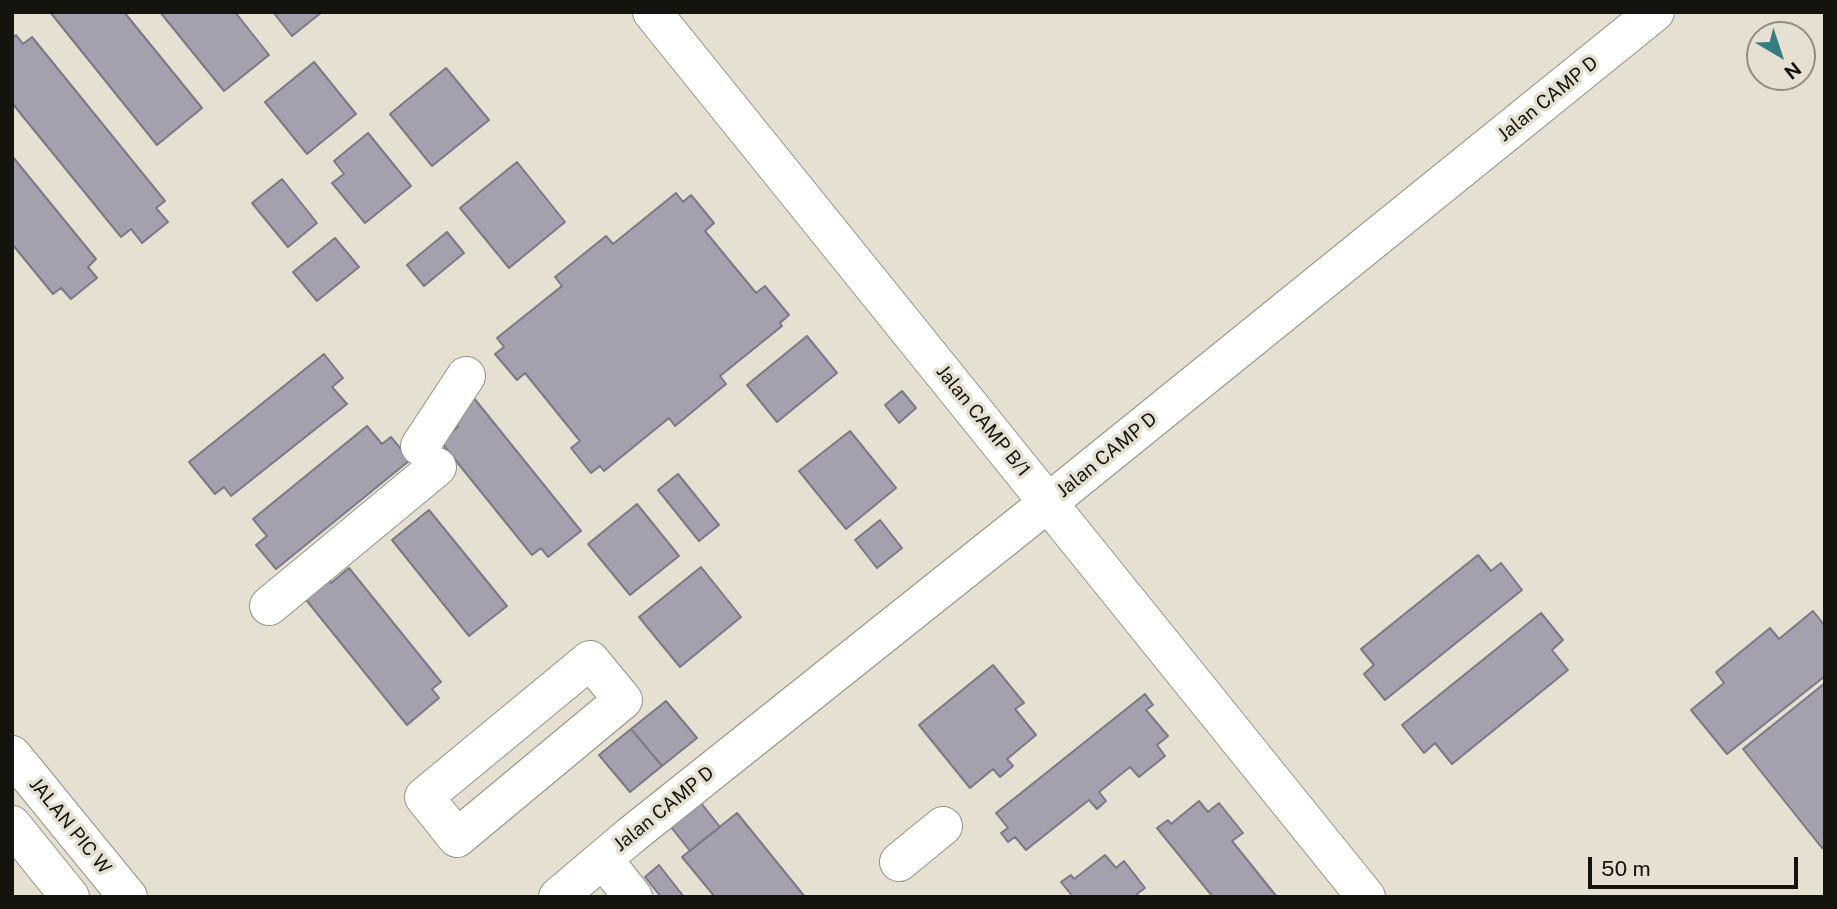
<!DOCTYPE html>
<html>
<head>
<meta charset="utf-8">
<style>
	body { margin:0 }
	#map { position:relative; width:1837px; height:909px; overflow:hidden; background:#e5e0d1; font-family:"Public Sans",sans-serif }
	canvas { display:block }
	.frame { position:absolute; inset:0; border:14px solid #14130d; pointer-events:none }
	.north { position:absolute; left:1746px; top:21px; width:70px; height:70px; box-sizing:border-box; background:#e5e0d1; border:2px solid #918e83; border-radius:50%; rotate:141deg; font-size:19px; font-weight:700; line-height:28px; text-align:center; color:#14130d }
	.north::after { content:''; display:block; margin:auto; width:24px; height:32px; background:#337c80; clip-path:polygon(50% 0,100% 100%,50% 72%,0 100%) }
	.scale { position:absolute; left:1588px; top:857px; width:210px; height:32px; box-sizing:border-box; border:4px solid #14130d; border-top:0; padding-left:9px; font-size:21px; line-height:24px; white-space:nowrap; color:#14130d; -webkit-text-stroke:5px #e5e0d1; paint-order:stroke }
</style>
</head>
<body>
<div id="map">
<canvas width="1837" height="909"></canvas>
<div class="frame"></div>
<div class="north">N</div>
<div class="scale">50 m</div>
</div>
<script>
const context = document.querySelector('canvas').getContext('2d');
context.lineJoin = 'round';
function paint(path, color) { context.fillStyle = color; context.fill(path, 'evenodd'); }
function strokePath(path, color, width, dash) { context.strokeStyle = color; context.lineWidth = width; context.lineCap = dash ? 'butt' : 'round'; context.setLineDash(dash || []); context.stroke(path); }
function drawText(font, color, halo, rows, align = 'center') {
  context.font = font + ' "Public Sans",sans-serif'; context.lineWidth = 7; context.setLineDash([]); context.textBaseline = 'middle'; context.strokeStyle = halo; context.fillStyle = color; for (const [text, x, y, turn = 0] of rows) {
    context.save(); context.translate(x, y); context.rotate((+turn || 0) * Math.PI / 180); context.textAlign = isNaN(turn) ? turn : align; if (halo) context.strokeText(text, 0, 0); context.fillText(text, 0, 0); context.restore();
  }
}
const building = new Path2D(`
	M50,12H124L202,108L157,145Z
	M160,12H235L269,55L224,91Z
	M273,12H322L292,36Z
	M16,35L23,44L32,37L165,201L156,208L168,222L142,243L131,229L121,237L12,103V38Z
	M314,62L356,114L307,154L265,102Z
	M446,68L489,120L432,166L390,114Z
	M368,133L411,186L365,223L332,183L344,174L334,161Z
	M12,156L96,259L88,267L97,278L71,299L61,288L53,294L12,244Z
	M517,162L565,222L509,268L460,208Z
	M282,179L317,223L288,247L252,203Z
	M676,193L683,202L691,195L714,223L705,231L756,293L765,286L789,315L780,323L782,326L720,376L726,384L675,426L669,418L604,471L600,466L591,473L571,448L580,441L525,373L517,380L495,354L504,347L497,338L562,286L555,277L606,236L613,244Z
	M447,232L464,253L424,286L407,265Z
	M335,238L359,267L317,301L293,272Z
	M807,336L837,373L777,422L747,385Z
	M324,354L343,378L332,387L347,404L231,496L224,487L215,494L189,462Z
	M902,391L916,408L899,423L885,405Z
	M473,397L581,531L548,557L541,548L532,555L440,441L458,427L449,416Z
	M367,426L382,444L391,437L410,460L276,569L256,545L267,536L253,519Z
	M850,431L896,488L846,529L799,471Z
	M678,474L719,525L699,541L658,490Z
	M637,504L679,556L630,595L588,544Z
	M429,510L507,606L469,636L392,540Z
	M880,520L902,548L877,568L855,540Z
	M1478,555L1491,571L1501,563L1522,590L1385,700L1364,674L1374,665L1361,649Z
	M701,567L741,617L680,667L639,617Z
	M349,568L441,682L432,689L439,698L407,725L299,591L323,572L331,583Z
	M1813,611L1825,626V676L1727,754L1691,710L1724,683L1716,672L1770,628L1779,639Z
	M1541,613L1563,640L1552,650L1568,670L1452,764L1435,743L1424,753L1402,725Z
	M993,665L1024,703L1015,709L1036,735L1007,759L1013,766L1000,777L993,769L970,788L919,725Z
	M1825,683V845L1822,848L1743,749Z
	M1145,694L1153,705L1146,710L1168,736L1157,745L1165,756L1139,777L1130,767L1099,792L1106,801L1097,809L1089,800L1026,850L1015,837L1008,842L1001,833L1008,828L996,813Z
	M666,701L697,738L662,766L631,729Z
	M631,729L662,766L630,792L599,755Z
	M1199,801L1208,812L1219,803L1243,833L1232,841L1277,897H1213L1157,828L1168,820L1171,824Z
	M701,803L720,827L690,851L671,827Z
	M737,813L805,897H715L682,857Z
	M1105,855L1116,868L1124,861L1145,888L1137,894L1139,897H1073L1061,882L1071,875L1074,879Z
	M659,865L684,897H661L645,877Z`);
const minor = new Path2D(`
	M652,12L1366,897
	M420,446L466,376
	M269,606L437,467
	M590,660L623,700L457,838L424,797Z
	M12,755L128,897
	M12,825L70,897
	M603,859L633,897
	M899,862L943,826
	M558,897L630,836L1049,502L1655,12`);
const streetNames = [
	["Jalan CAMP D",1548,99,-39],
	["Jalan CAMP B/1",983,421,51],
	["Jalan CAMP D",1107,455,-39],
	["Jalan CAMP D",664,809,-39],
	["JALAN PIC W",70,826,51]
];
paint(building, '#a5a0ae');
strokePath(building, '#7c7885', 2);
strokePath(minor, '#969284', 40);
strokePath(minor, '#fff', 38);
drawText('19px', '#14130d', '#e5e0d1', streetNames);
</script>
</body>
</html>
